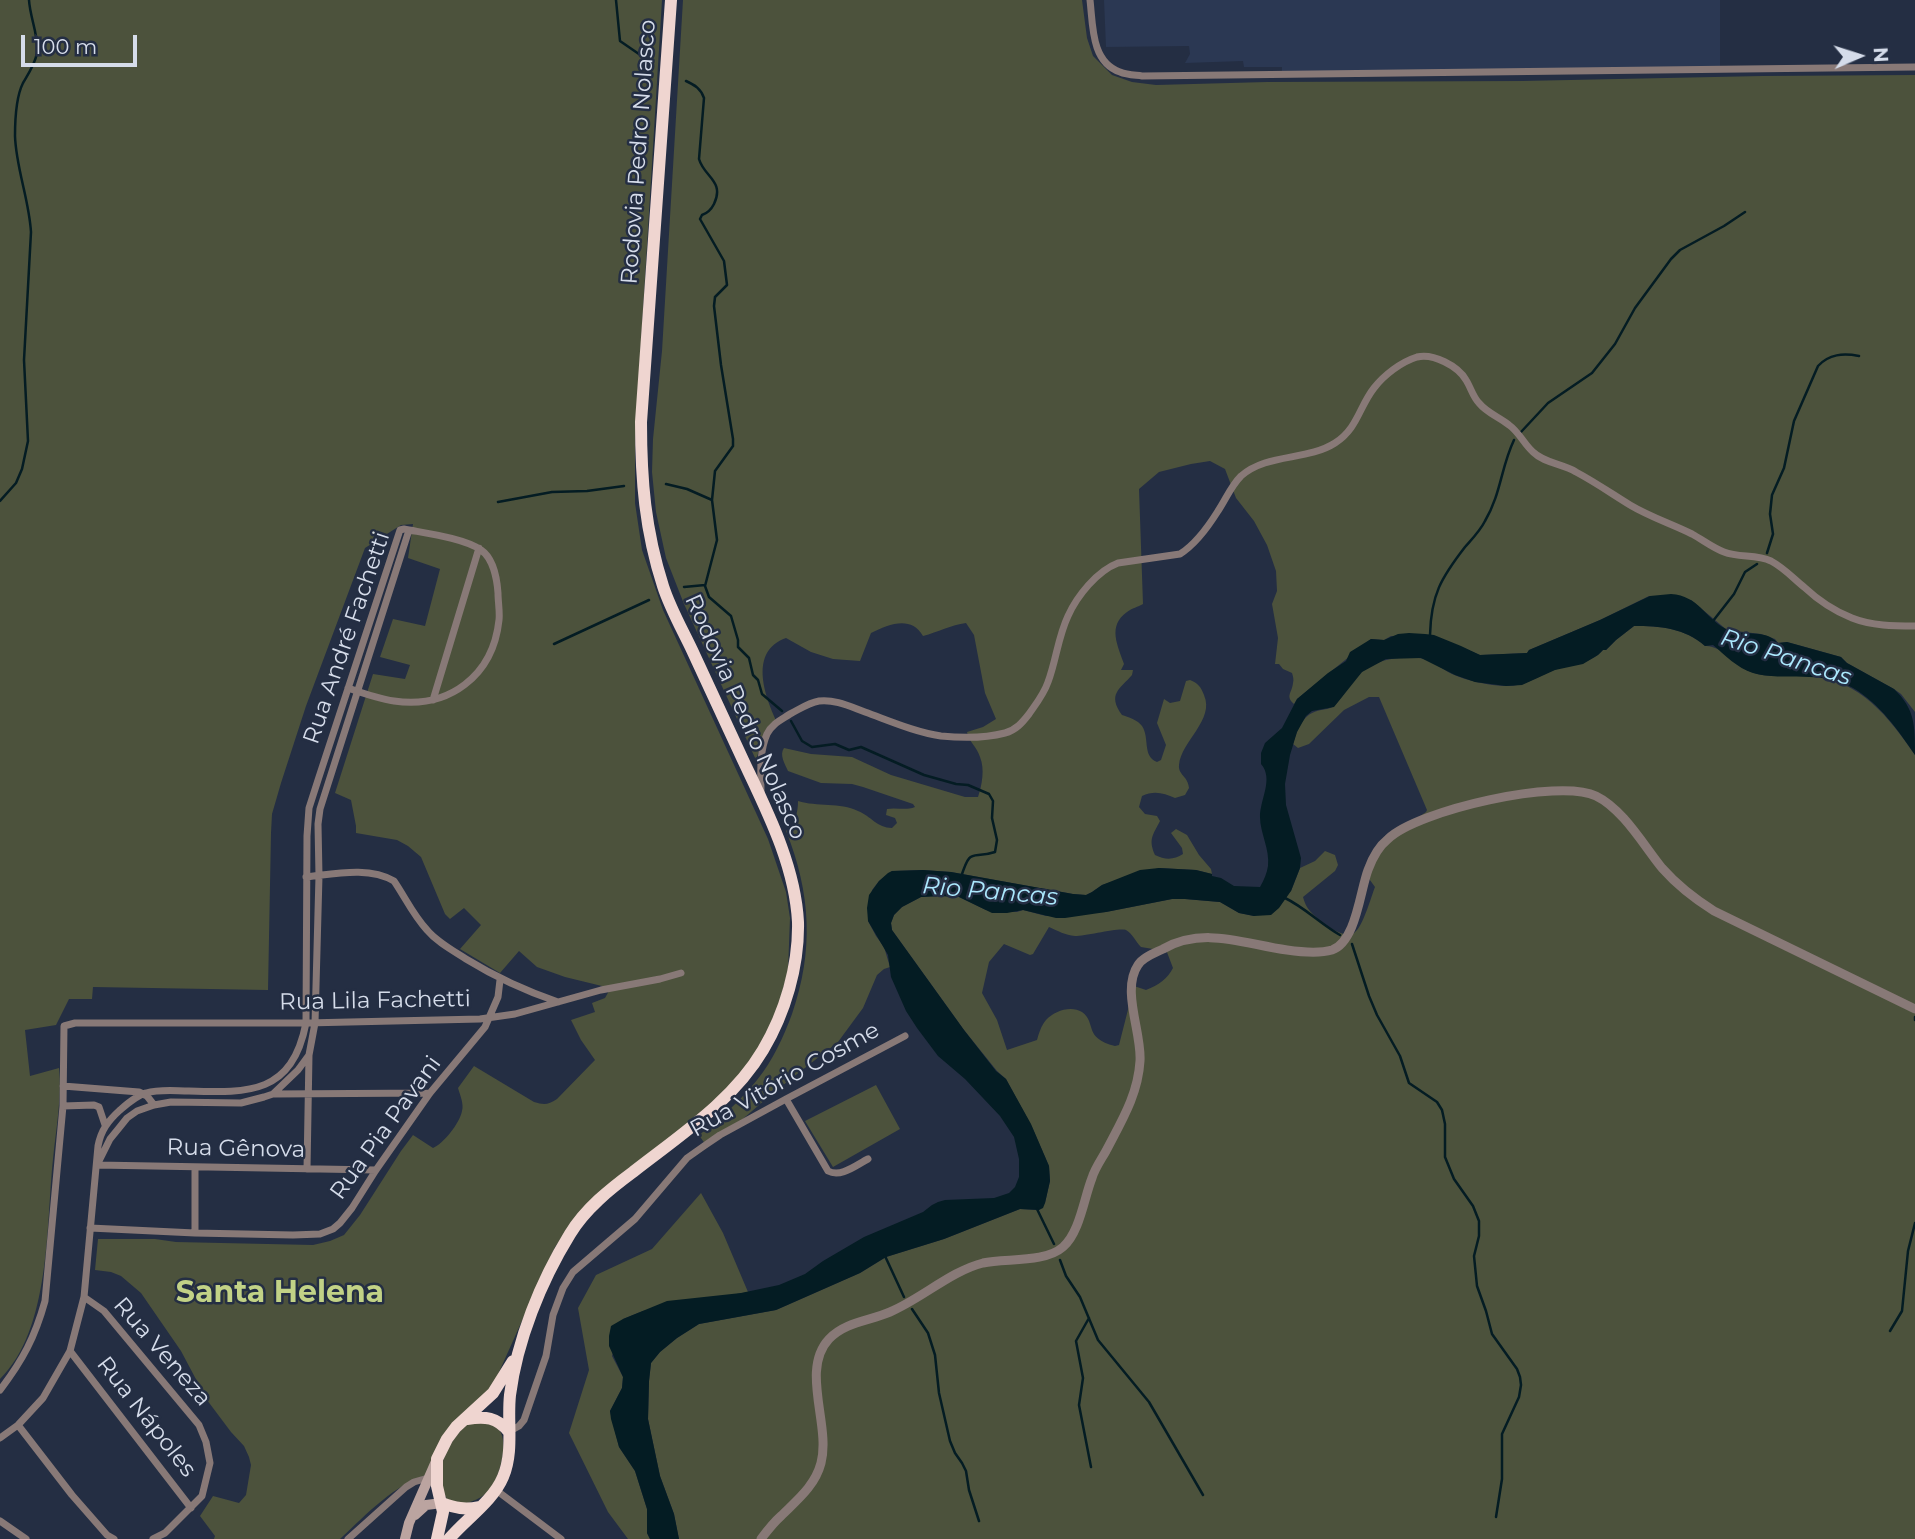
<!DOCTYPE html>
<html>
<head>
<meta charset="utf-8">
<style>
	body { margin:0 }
	#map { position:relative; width:1915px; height:1539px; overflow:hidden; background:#242e43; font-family:Montserrat,sans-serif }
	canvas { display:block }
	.north { position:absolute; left:1824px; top:21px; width:70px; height:70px; -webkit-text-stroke:5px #242e43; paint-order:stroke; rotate:87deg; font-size:19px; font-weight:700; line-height:28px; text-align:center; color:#d5dcea }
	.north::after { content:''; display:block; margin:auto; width:24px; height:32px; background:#d5dcea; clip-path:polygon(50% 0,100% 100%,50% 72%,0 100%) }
	.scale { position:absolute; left:21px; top:35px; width:116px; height:32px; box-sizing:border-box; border:4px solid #d5dcea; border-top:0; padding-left:9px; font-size:21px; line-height:24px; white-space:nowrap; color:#d5dcea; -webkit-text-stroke:5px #242e43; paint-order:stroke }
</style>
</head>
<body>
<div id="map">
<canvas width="1915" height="1539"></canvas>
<div class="north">N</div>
<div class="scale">100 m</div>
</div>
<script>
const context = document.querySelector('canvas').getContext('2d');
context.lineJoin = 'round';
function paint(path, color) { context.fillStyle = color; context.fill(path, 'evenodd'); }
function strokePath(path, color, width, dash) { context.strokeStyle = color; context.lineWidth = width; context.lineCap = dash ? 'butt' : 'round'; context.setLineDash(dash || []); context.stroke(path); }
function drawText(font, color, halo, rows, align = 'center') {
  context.font = font + ' Montserrat,sans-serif'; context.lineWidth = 5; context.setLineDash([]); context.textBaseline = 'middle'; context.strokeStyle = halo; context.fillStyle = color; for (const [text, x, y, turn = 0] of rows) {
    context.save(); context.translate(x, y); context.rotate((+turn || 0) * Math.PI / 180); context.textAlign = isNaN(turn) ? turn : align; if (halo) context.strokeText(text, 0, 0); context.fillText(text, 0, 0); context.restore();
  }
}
const built = new Path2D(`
	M1104,0H1720V68L1282,73V67H1244L1243,61L1185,63L1190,54L1189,46L1106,47Z`);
const green = new Path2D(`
	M0,0H662L635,441V503L642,550L663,610L768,839L786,892L790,918L788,971L773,1025L740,1076L701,1116L575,1219L555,1247L491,1390L463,1420L430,1474C394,1484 367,1514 340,1539H214L215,1536L200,1516L213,1496L239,1503L246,1495L251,1465L249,1457L244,1446L231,1432L207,1400L181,1351L141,1293L121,1276L111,1272L95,1270L98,1239H155L176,1242L313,1245L330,1241L344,1235L360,1215L401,1151L413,1135L433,1148C443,1144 460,1123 462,1111C464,1104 460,1095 458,1088L474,1066L534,1102C544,1105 548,1105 557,1099L595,1060L581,1040L571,1020L595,1012L592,1003L605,998L609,991L606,987L565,977L537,967L519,951L500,973L460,949L481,925L464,908L450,919L445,914L421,857L408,846L397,840L356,833V826L351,800L335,793L373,674L405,679L410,665L380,657L393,619L425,626L440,569L408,558L413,524L401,525L365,548L306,706L281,783L272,814L271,833L268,990L93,987L92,999H69L56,1025L25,1030L30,1076L59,1068C62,1098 56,1129 53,1159C46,1225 51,1329 0,1379Z
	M683,0H1082L1087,38L1093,56L1112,75L1132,82L1156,85L1267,82L1522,81L1762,76L1915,75V712L1901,694L1894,689L1847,663L1841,657L1787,642L1778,643L1775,639L1761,634L1727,630L1691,600L1649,596L1600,620L1529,650L1527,653L1480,655L1451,643L1391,636L1384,640L1371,639L1297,699L1294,704C1285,696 1292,693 1293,683C1294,680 1293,676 1292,673L1283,669L1279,664H1275L1278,638L1272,604L1277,591L1276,571L1267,545L1254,521L1236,498L1225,469L1210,461L1191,464L1159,472L1139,489L1143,604C1138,607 1132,608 1127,612C1107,626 1118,646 1124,664L1121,670H1133L1132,675C1120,689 1107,694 1122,715C1128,717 1138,720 1142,726C1150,738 1142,756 1157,762L1161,760L1166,745L1157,723L1164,699L1170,703L1180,701L1186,681L1190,680C1198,683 1201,687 1204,695C1215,720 1181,741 1179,765C1178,775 1188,776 1189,788L1185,795L1175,798C1164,793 1154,790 1142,796L1139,807L1145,814L1157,816L1160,821C1153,835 1148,839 1155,855C1165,860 1174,860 1183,854L1182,848L1171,833L1176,829L1187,835L1199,855L1211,869L1212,874L1196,870L1159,868L1102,885L1092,892L1086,895L1073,894L951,872L923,870L892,871L879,881L872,890L868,921L876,936L884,947L890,967L884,969L877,975L863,1008L838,1042L773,1093L723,1136L707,1147L699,1135C720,1119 740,1101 757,1080C773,1060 783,1038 792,1014C814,951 811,893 786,831C795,823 798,813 798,801C817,807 840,802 858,811C871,816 877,828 892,828L897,823L895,818L886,815L887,809C897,807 905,811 915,807L913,804L863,787L852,784L821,783L788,771C785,764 779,755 784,748L811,754L852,757L891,775L965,797H978C982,785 985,769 980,757C977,747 969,742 967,732L983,727L996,719L985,693L974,635L966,623C951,625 938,632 923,636C911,615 889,624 871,633L860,661L833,659L811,652L786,638C749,651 764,695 777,722L761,744L756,760L684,604L666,558L656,512L652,472L653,439L662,351Z
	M1634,626C1660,626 1685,628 1705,646C1722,645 1735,666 1751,672C1769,679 1791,674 1811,676C1860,680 1889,717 1915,755V1539H679L674,1514L660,1476L648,1419L649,1381L651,1363L660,1352L677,1338L699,1324L776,1310L860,1273L886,1257L944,1239L1020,1209L1039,1210L1045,1203L1050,1181L1049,1166L1032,1127L1006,1079L997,1071L964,1030L892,930L891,923L894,915L902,907L921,897L940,896L959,897L986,910L1017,912L1023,910L1046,916L1106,912L1172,899H1185L1220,902L1239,913L1254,916L1291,891L1300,868L1315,861L1325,851L1335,855L1338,865L1335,871L1303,897C1304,900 1305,904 1307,907C1313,917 1343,941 1354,933C1363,927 1371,897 1375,887L1367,876L1387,839L1426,812L1427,810L1379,697H1369L1344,710L1309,744L1298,748L1293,744C1298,728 1303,713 1321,710C1327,709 1331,709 1336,704C1345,694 1352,680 1363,671C1378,659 1400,656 1419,658C1430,659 1442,669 1452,674C1468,681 1486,685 1504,686C1524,687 1537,677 1554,670C1572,664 1589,665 1603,650H1606L1616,640ZM1049,927C1058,931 1065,935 1075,936C1086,936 1120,927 1126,930C1132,933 1136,942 1141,947L1153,949L1165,947L1173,968C1167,979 1159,985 1146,990L1134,986L1119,1045L1115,1046C1083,1038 1097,1023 1082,1012C1071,1005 1054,1011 1046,1020C1041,1026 1039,1033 1037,1040L1007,1050L997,1020L982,993L989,962L1004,944L1030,955L1033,954Z
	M876,1085L900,1129L833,1167L805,1121Z
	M701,1193L723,1233L748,1292L643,1311L623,1319L612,1356L623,1377L622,1388L610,1411L619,1447L635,1471L647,1509V1533L650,1539H628L608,1512L569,1433L589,1370L578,1308L596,1275L652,1249Z
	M471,1420H490C493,1424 499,1428 501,1433C508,1448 498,1486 484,1495C474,1502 464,1504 452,1506C427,1477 447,1442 471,1420Z`);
const water = new Path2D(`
	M1671,594C1699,596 1704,617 1726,629C1741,637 1765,628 1778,643L1787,642L1841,657L1847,663L1894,689C1915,709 1915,725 1915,755C1898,730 1880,704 1853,688C1821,669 1785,682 1753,673C1737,668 1725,655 1713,645L1705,646C1685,628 1660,626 1634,626L1616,640L1606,650H1603L1598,655L1583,664L1555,670L1522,685L1506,686L1475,682L1455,675L1421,658L1386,659L1362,672L1334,707L1312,711L1306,716L1297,732L1290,755L1285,784L1286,805L1301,858L1300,868L1291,891L1279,908L1271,915L1254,916L1239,913L1220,902L1185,899H1172L1106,912L1065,918H1056L1023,910L1007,913H992L959,897L940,896L921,897L902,907L894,915L891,923L892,930L964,1030L996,1071L1006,1079L1031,1124L1049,1166L1050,1181L1045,1203L1043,1208L1039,1210L1020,1209L944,1239L886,1257L860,1273L776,1310L699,1324L677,1338L660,1352L651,1363L649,1381L648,1419L660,1476L674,1514L679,1539H650L647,1533V1509L635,1471L619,1447L611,1419L610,1411L622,1388L623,1377L609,1346V1336L611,1326L623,1319L667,1301L741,1293L779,1285L805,1274L823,1261L864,1237L923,1212L932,1205L938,1202L945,1200L994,1198L1009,1193L1015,1187L1019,1177V1159L1014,1137L1000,1116L965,1079L938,1056L917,1028L906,1011L891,977L888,955L868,921L867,908L869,895L879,881L888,873L892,871L923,870L951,872L1073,894L1086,895L1092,892L1102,885L1140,870L1159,868L1196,870L1212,874V876L1221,878L1234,886L1260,887C1264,880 1267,873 1268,866C1270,849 1260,833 1260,817C1260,799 1274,779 1261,764V753L1265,743L1282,728L1297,699L1328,673L1346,661L1350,652L1371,639L1384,640L1398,634L1409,633L1425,634L1434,635L1461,646L1480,655L1527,653L1529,650L1600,620L1650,596Z`);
const stream = new Path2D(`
	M616,0L620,41L652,63
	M686,81C695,85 701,89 704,98L699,159C704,177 725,181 714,204C711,210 708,213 702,215L700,219L724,261L727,285L715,297L714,306L721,365L733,439V446L715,471L712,500L717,540L705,586L709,597L731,616L738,640V647L749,658L753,675L758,680L762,694L782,711
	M1521,432L1548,403L1592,373L1615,344L1635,308L1671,259L1680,250L1724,226L1745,212
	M666,484L687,489L712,500
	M0,501L16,483L22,469L28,441L24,360L31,232C29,199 16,168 15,136C15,119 16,97 23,83C29,73 35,64 37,53C39,36 30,18 29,0
	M498,502L552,492L587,491L624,486
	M1767,553L1773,534L1770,514L1772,495L1784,468L1794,421L1818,366C1829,354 1843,353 1859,356
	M684,587L705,585
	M1713,621L1734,594L1745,572L1757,564
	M1430,635C1431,595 1441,578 1465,547C1472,539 1480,531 1485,521C1501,494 1501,467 1514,440
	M554,644L649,600
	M791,721L802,741L812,747L835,744L849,750L861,747L924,775L956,784L968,785L989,794L993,801L992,818L997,840L995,852C971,860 971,846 961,877
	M1285,898C1304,907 1321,924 1340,935
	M1352,944L1369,996L1377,1015L1400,1056L1409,1083L1437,1102L1442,1110L1445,1124V1157L1454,1179L1473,1206L1479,1221V1236L1474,1256L1477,1286L1486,1311L1492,1334L1517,1369L1520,1377L1521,1385L1519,1397L1502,1434V1479L1496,1517
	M1915,1017V1020
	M1037,1209L1054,1244
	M885,1256L904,1297
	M1060,1260L1066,1276L1080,1297L1098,1340L1149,1402L1203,1495
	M912,1309L928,1333L935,1355L939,1393L950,1441L955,1453L962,1463L966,1471L969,1490L979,1521
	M1089,1318L1076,1341L1083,1378L1079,1405L1091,1467
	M1890,1331L1902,1311L1908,1251L1915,1223`);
const minor = new Path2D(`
	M1090,0C1093,25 1091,62 1120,72C1127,75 1135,75 1142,76L1915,67
	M433,700L479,548
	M761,792C761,773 759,752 767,734C772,724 781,720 790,714C800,709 808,703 819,701C835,699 851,707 865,712C890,721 915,732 941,736C961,738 986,738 1005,733C1016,730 1022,723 1029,714C1036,704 1044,694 1048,682C1056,661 1058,637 1068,616C1077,596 1097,571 1118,563L1180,554C1196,544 1208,527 1218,511C1226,499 1231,486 1241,476C1267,453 1307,461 1335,443C1358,428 1359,407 1374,388C1384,375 1401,362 1417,357C1433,353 1458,366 1466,380C1471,388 1473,397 1479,403C1487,413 1499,417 1509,425C1519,432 1524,444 1533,452C1544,463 1563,464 1576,472C1595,482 1612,494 1630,505C1650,517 1672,524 1692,534C1703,540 1713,548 1724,552C1739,558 1756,554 1771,561C1784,568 1793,578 1804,587C1819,601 1834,611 1852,618C1872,626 1894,626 1915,626
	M306,877C334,874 369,866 394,881C405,897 413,915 427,930C437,942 452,950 466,959C497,978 523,990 558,1002
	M63,1086L139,1092L147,1096L154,1105
	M274,1094L430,1093
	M786,1099L828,1171C841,1178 856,1165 868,1159
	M63,1106L94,1105L99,1107L105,1125
	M98,1163L110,1139L119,1128L127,1118L137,1111L154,1105L171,1102L241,1103L264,1097L273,1094L298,1070L309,1055L315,1023L319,876L318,824L320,809L409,530
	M97,1165L376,1170
	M307,1169L309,1055
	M90,1228L195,1233L293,1235L320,1234L333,1229L340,1223L352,1208L376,1170L430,1093L485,1027L498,997L500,980
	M195,1233V1168
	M84,1297L104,1311L199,1425L206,1442L210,1463L202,1496L165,1533L153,1539
	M70,1351L191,1508
	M0,1390C23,1360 35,1337 45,1301L63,1106L64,1026L75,1023H306L480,1019L515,1014L601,990L660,979L681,973
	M18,1425L72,1495L107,1535L114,1539
	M510,1431L519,1426L524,1420L546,1356L553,1315L563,1288L573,1272L635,1219L687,1158L704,1146L720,1135L786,1099L905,1036
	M0,1438L18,1425L43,1398L70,1351L84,1297L98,1146C101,1130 108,1121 120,1110C127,1104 137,1095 146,1093C160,1089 175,1091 189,1091C250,1093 292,1094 306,1023L307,836L309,808L318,780L400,530L404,529C424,533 464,538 481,550C493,558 497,579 498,593C498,602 500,612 499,620C493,676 449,709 394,701C379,699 362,693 348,688
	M496,1490L561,1539
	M0,1521L26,1539
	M348,1539L406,1487L414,1482L428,1478`);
const tertiary = new Path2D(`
	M761,1539C767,1531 773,1523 781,1516C797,1500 815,1486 821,1463C831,1425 800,1370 829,1339C845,1322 869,1321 890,1312C921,1299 951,1271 983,1263C1006,1258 1045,1263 1063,1247C1080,1232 1084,1198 1092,1178C1095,1168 1101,1160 1106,1151C1121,1122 1138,1095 1140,1061C1142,1033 1121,990 1138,965C1143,957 1155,953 1163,949C1204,926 1244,944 1287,950C1301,952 1318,954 1332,950C1356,942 1360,891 1368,870C1372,859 1378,847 1388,839C1418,810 1559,778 1596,796C1623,809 1644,846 1662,868C1677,885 1695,899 1714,911L1915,1009`);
const secondary = new Path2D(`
	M415,1515L426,1505L442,1503
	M405,1539L409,1523L437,1459`);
const trunk = new Path2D(`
	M467,1419C485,1416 497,1417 509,1432
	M442,1503C455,1508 465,1510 479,1507
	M437,1539L443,1512L437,1486V1459L447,1439L456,1427L493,1393L513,1361
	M449,1539C466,1519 493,1501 503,1477C514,1451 507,1422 510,1395C517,1340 541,1281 570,1234C585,1209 610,1189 633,1172C679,1136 733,1101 763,1050C785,1013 799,966 798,922C795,865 767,811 743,760C726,723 709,687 692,650C682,629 670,608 663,586C645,530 641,480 641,422L671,0`);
const streetNames = [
	["Rodovia Pedro Nolasco",639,152,-86],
	["Rua André Fachetti",347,638,-71],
	["Rodovia Pedro Nolasco",745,717,66],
	["Rua Lila Fachetti",375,1001,-1],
	["Rua Vitório Cosme",785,1080,-29],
	["Rua Pia Pavani",386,1128,-54],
	["Rua Gênova",236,1149,1],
	["Rua Veneza",162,1352,49],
	["Rua Nápoles",146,1417,52]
];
const waterNames = [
	["Rio Pancas",1786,658,18],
	["Rio Pancas",990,892,5]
];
const districtNames = [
	["Santa Helena",280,1293]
];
paint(built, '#2b3853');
paint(green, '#4c523c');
paint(water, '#041c23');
strokePath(stream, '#041c23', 2.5);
strokePath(minor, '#887977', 7);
strokePath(tertiary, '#887977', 9);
strokePath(secondary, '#bba4a0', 10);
strokePath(trunk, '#efd5d0', 12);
drawText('23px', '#d5dcea', '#242e43', streetNames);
drawText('italic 24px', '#abe8fd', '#242e43', waterNames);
drawText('bold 30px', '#c2d286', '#242e43', districtNames);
</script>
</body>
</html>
